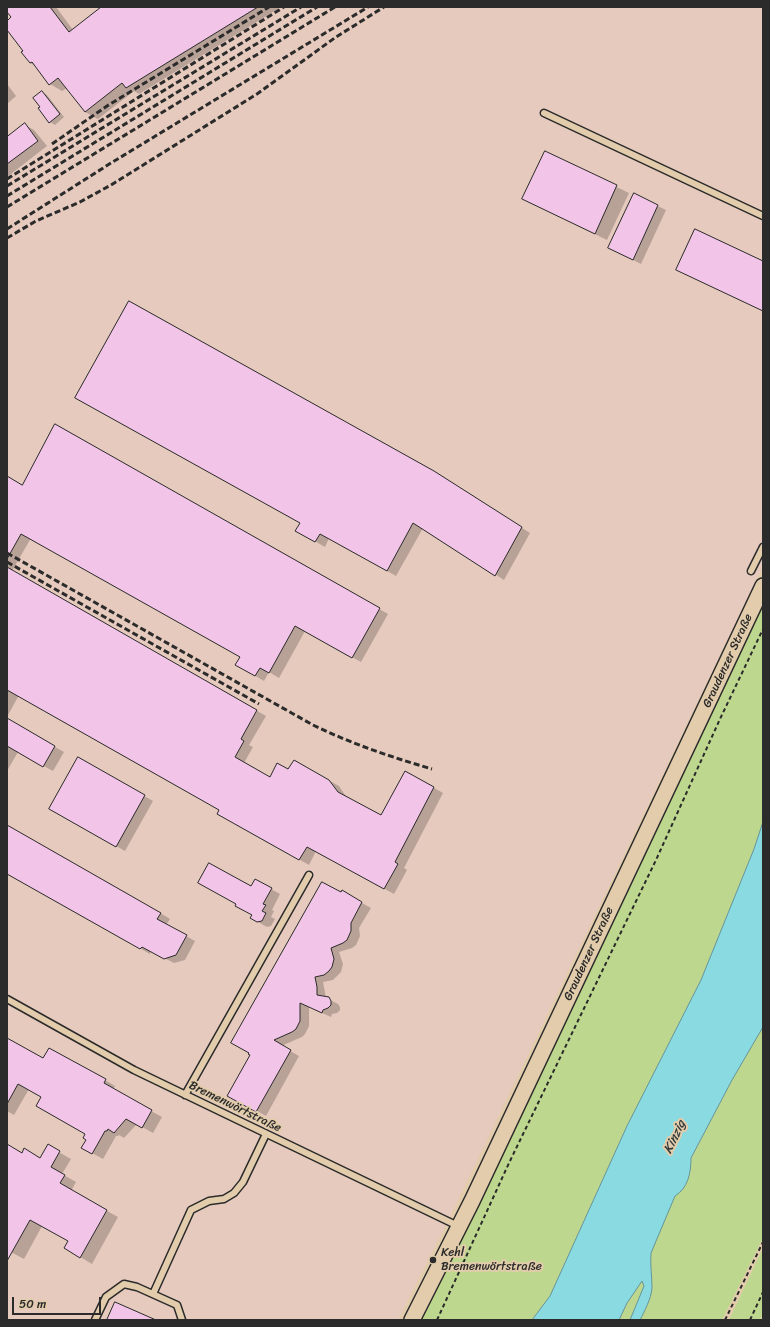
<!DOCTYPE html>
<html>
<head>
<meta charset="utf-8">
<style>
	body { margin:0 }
	#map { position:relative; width:770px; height:1327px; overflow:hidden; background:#e2ccab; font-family:Sriracha,sans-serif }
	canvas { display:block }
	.frame { position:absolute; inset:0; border:8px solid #2b2b2b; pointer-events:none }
	.scale { position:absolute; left:12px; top:1297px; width:89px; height:18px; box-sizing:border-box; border:2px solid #2b2b2b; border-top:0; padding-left:5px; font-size:12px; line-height:14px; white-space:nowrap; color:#2b2b2b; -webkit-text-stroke:3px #e2ccab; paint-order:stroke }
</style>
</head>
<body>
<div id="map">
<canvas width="770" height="1327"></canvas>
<div class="frame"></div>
<div class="scale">50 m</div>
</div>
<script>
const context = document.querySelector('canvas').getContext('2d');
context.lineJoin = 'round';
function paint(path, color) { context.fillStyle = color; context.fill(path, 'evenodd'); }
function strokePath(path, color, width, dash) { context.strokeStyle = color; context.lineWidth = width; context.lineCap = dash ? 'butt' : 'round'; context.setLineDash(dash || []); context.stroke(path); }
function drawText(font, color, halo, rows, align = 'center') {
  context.font = font + ' Sriracha,sans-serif'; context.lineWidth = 4; context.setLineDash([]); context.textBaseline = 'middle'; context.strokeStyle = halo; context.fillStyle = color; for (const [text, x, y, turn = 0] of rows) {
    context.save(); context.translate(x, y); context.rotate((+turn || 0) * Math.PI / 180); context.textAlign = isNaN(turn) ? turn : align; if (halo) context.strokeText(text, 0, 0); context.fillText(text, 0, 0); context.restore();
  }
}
const built = new Path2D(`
	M7,7H763V566L449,1219L398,1320H7Z`);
const green = new Path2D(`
	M763,599V822L754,849L701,980L627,1126L550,1296L532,1320H419Z
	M763,1027V1238L722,1320H640C645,1310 651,1299 652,1288C652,1276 650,1265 651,1253L675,1195C687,1188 692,1172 691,1159L732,1080Z
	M763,1248V1314L760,1320H729Z
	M642,1281L644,1286L630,1320H619L627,1303Z`);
const water = new Path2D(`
	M763,822V1027L732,1080L691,1158C691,1173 688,1188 675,1196L651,1253C650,1265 652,1276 652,1288C651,1299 645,1310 640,1320H630L644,1286L642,1281L627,1303L619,1320H532L550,1296L627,1126L701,980L754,849Z`);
const shadow = new Path2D(`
	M7,7H56L73,30L102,7H281L139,94L134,91L98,119L85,112L67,88L62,91L50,84L36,66L30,63L25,51L7,28V22L13,17L7,10Z
	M7,84L16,96L7,104Z
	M42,92L47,95L64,117L55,125L50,122Z
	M25,125L34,130L47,146L7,177V138Z
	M545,152L629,193L607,240L523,199Z
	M634,195L666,210L641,264L617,252Z
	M56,426L388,614L361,662L305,631L279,678L269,672L264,681L237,665L241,657L31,538L12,571L266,716L249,745L253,747L244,763L270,778L289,771L294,761L339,786L347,798L381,817L406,772L443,793L404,868L407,870L394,894L316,851L309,865L218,814L220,809L19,695L7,717V478L22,486Z
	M444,478L530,533L504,580L423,528L396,576L329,538L325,547L306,536Z
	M7,720L64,752L53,771L18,752L7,771Z
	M79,759L153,801L125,851L50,809Z
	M7,826L167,917L170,919L166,925L195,941L185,960L174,963L151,951L150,954L7,873Z
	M255,880L280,894L272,910L274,911L271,917L275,919L271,926L267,927L251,918L253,915L251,887Z
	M342,892L371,908L359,928L360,936L356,945L352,948L339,952L343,964L341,972L333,980L323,982L326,998L338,1004L340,1007V1010L337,1013L332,1014L331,1017L309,1007V1026L305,1034L302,1037L281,1046L299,1056L266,1116L229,1095Z
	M7,1039L43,1060L105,1080L115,1086L113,1090L162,1117L153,1133L137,1124L124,1138L119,1135L118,1136H116L103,1159L83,1148L87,1139L86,1134L42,1096L29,1089L14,1115L7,1111Z
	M7,1145L22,1154L40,1159L48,1146L71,1159L62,1174L76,1182L71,1191L118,1217L92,1264L65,1248L69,1241L42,1226L24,1259L7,1250Z`);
const building = new Path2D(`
	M7,7H50L69,32L101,7H258L126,88L122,83L85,112L58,78L49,85L32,62L30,63L21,52L23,51L7,30V21L11,17L7,12Z
	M42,91L60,114L49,123L38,108L40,107L33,98Z
	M25,123L38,141L7,164V137Z
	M545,151L617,185L595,234L522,199Z
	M634,193L658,205L633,260L608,248Z
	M695,229L763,261V311L676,270Z
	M129,301L434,471L522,527L495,576L413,523L387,571L320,534L315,542L295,531L300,523L75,398Z
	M55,424L380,608L352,658L295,626L269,673L260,668L255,676L235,665L240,657L21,534L7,559V476L22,485Z
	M7,567L257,710L241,739L244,741L235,757L270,777L277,763L288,769L294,760L329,780L338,792L381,815L405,771L434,787L395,862L398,864L384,889L307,847L299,860L217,814L219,810L7,690Z
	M7,718L55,746L43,767L7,746Z
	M78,757L145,795L116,847L49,809Z
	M7,825L161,913L157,919L187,935L176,955L164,959L142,947L140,949L7,874Z
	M209,863L251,886L255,879L272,888L263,904L266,905L262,911L266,913L262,921L257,922L250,918L252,915L235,906L236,904L198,883Z
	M322,882L341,892L342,890L362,902L351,923V931L347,940L343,943L331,948L334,959L332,967L329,971L324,975L315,977L317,987V995L329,997L331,1001V1005L328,1008L323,1010L322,1013L300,1003V1021L296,1029L292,1032L274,1040L291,1050L256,1112L227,1096L250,1055L248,1054L249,1053L231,1043Z
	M7,1038L43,1058L49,1048L106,1079L104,1083L152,1110L142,1128L126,1119L114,1133L108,1129L107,1131H105L92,1154L81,1148L86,1140L83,1138L85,1134L36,1106L41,1097L18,1084L7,1104Z
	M7,1144L22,1153L24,1148L40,1158L48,1144L60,1151L51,1167L65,1175L60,1183L107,1210L80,1258L64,1248L68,1241L30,1220L7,1261Z
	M115,1302L156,1320H107Z`);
const path = new Path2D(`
	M437,1320L509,1163L656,860L720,719L763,629
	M725,1320L763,1242
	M750,1320L763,1292`);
const service = new Path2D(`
	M544,113L763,216
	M751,571L763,547
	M7,999L134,1070L458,1226
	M185,1095L309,875
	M153,1294L191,1210L209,1201L224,1199L234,1193L243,1182L266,1134
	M95,1320L106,1297L124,1284L137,1287L177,1305L182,1320`);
const tertiary = new Path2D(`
	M412,1320L472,1201L763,586`);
const rail = new Path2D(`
	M52,144L107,106L269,7
	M7,179L284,7
	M7,186L301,7
	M7,196L317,7
	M7,207L335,7
	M7,229L111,163L368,7
	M7,238L36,221L80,202L111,185L257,94L336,37L384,7
	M7,553L313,725C352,744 391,757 432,769
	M7,562L259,704`);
const markers = [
	[433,1260,4,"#2b2b2b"]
];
const streetNames = [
	["Graudenzer Straße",728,661,-65],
	["Graudenzer Straße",589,954,-65],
	["Bremenwörtstraße",235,1107,26]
];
const poiNames = [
	["Kehl",441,1253],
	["Bremenwörtstraße",441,1267]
];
const waterNames = [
	["Kinzig",675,1137,-65]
];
paint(built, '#e6cabd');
paint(green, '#bed78e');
paint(water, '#89dae1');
strokePath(water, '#639498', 1);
paint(shadow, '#0003');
paint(building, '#f1c4e8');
strokePath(building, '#2b2b2b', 1);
strokePath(service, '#2b2b2b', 9);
strokePath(tertiary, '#2b2b2b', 18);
strokePath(path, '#2b2b2b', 2, [4, 3]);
strokePath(service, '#e2ccab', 6);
strokePath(tertiary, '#e2ccab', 15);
strokePath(rail, '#2b2b2b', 3, [6, 3]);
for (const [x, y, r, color] of markers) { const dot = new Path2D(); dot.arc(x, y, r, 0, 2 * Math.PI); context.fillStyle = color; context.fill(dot); strokePath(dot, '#e2ccab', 1.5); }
drawText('12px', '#2b2b2b', '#e2ccab', streetNames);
drawText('12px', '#2b2b2b', '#e2ccab', poiNames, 'left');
drawText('italic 13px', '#343c3d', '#e2ccab', waterNames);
</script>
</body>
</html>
